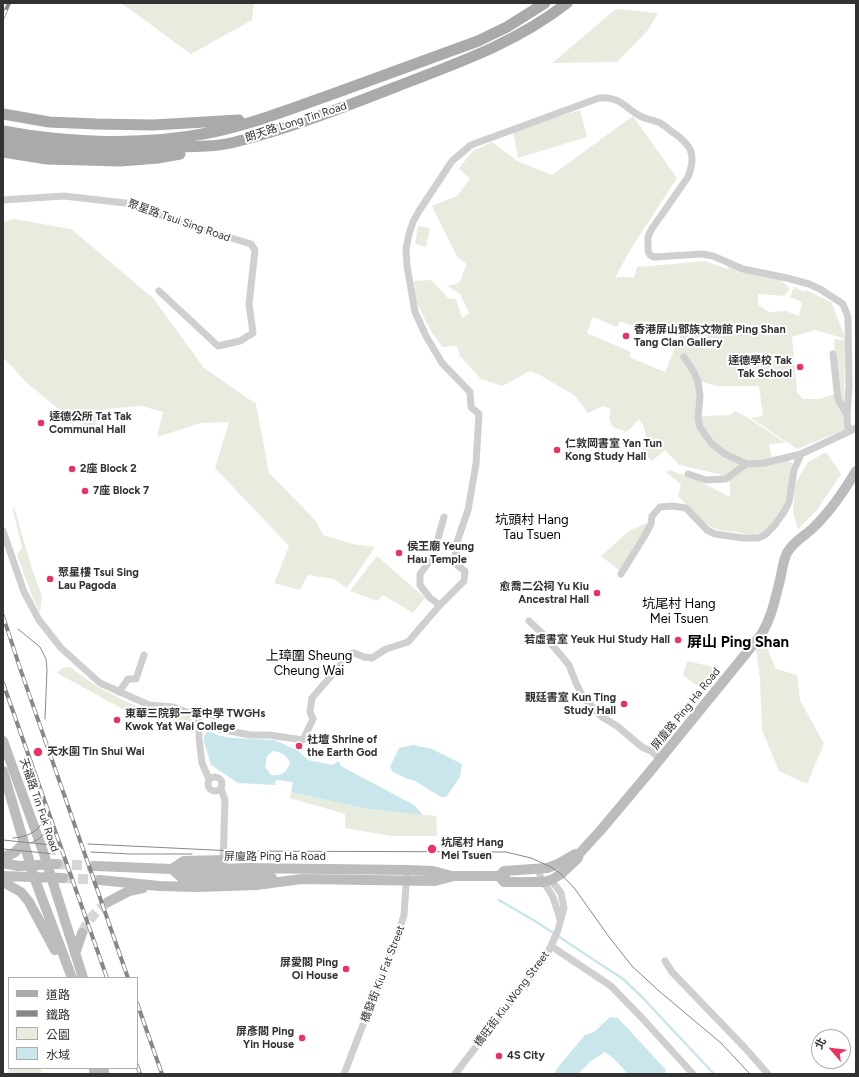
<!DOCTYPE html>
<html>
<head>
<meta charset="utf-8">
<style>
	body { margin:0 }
	#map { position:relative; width:859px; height:1077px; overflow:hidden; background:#fff; font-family:Figtree,"Noto Sans TC",sans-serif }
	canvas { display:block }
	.frame { position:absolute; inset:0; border:4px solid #323232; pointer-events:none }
	.legend { position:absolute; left:8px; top:977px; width:130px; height:92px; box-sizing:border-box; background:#fff; border:1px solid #adadad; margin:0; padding:5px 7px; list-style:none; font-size:12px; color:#323232 }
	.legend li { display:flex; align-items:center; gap:8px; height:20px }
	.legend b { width:20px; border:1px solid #adadad }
	.north { position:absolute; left:811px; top:1029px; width:40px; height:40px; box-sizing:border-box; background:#fff; border:1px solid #adadad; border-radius:50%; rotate:298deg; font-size:11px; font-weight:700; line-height:16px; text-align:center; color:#323232 }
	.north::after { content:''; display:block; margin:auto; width:14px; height:18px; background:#eb3361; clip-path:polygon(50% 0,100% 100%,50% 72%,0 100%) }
</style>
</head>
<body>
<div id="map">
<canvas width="859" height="1077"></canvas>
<div class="frame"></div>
<ul class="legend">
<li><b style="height:5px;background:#aaa"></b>道路</li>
<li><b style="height:5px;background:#878787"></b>鐵路</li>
<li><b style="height:11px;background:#e8ecde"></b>公園</li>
<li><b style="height:11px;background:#cae6ed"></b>水域</li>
</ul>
<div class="north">北</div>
</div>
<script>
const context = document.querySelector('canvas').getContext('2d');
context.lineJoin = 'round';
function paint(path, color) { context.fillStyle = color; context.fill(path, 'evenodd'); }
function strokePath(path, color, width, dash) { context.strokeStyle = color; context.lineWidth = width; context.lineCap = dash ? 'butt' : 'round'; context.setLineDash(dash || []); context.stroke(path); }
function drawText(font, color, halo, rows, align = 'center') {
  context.font = font + ' Figtree,"Noto Sans TC",sans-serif'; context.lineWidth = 4; context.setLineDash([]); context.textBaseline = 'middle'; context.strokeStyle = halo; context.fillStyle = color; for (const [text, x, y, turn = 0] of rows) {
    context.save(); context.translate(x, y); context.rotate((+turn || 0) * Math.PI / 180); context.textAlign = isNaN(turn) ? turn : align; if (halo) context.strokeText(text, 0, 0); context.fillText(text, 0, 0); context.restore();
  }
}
const green = new Path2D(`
	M121,3H254L252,20L191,54Z
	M616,9L658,13L648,30L617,62L552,63Z
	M580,110L587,137L518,158L513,131Z
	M633,116L677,178L630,250L615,278L623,277L634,278L637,267L706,261L729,270L726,262L777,276L790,289L784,296L758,294V305L769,312L786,311L799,316L802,302L790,297L794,287L805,292L806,290L831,302L846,339L815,330L792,337L797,392L803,399H820L837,393L834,339L845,340L844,430L797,449L751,418L763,416L759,386H717L701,382L699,405L702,416L730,415L735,411L750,419L786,443L769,444L772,459L785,457L792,463C790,485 784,528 757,534C751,536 742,533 736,532C725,531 715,530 706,524C696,517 687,505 678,496L681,484L666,472L670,470L699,481L730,497V482L719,474L679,465L665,450L652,461L642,452C647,438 648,432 639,419L627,432L613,427L609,419L611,409L603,406L588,413L574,395L540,375L530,371L502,386L481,379L460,356L457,346L442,347L430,329L416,302L414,281L431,280L448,298L456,299L462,318L469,313L460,294L447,286L459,283L467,264L458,258L432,206L457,196L470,179L459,168L473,151L492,142L517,161L552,175ZM593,317L617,327L620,321L645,331L649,323L680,336L665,372L629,357L631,352L587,333Z
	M14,219L71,229L153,298L204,368L256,404L269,473L316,521L323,535L353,544L375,547L347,588L334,579L308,575L300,590L274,583L289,546L215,468L229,422L201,423L157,437L163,412L142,406L104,409L93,429L66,415L27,383L3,357V222Z
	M418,226L430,228L426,247L415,244Z
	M826,452L841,474L817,510L798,529L793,512L795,484L808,462Z
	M12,507L15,510L32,569L42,596L40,612L32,596L17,555L22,547Z
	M647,523L648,524L620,571L601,556L629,531Z
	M377,556L425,598L413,613L383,595L377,601L350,591Z
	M766,646L776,669L797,675L800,700L824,744L807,784L779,771L762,730L760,679L756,649Z
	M687,661L718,668L701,689L683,675Z
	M70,667L96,686L129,703L151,712L188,716L194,721L195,730L160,715L139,718L57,673L62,668Z
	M291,792L362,808L436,816L437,836H391L345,828V814L290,798Z
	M10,1068H37L42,1070L40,1074H12L8,1072Z`);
const water = new Path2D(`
	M208,731L221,736L233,738L274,740L297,750L308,760L333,765L338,761L341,766L414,805L423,815L362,808L291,792L293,782L276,780L275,785L238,783L211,765L204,742V735ZM273,751C282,752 286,755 290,763C286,773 282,776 271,775L265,767L267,756Z
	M413,745L432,749L462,764L460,777L446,797H441L415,781L408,779L393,772L390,767L399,748Z
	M610,1017L618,1018L666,1070L665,1074H628L612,1057L605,1052L591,1061L578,1074H554L558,1067L585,1035L594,1032Z`);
const stream = new Path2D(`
	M499,900L535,921L623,979L641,996L714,1074`);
const secondaryTunnel = new Path2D(`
	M57,864L95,866
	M63,878L100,880
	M82,933C88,920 97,910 108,902`);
const street = new Path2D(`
	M3,200L64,196L134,204L170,219L251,244L255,250L249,304L253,333L240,341L218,346L159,291
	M833,354L838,399L847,415
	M684,357L694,372L698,382L700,396L698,419L700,427L711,443L725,454L734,458L746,464L764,463L801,454L848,432
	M688,474L706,480L726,479L746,464
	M3,531L24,592L39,620L61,648L100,683L149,705L173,707L195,715L199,720V738L202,763L209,779
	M621,574L644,537L651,524L652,516L660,507L673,506L686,508L707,530L715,534L743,538H758L765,535L774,526L784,512L789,502L794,470L801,454
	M440,605L430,598L420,585V574L429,562L435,549L444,517
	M529,621L543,634L569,665L576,683L583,697L602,717L617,726L642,747L651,751L660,759
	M119,692L128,679H136L144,655
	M197,717C204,712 207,713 215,716
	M199,725L250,735H269L303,740L313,719L310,712L312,698L350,654L354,653L364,657L372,658L386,649L408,642L440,605L464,581L465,571L454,563L457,542L468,510L476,464L479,414L473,409L471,407L470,392L442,363L426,336L415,312L407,266L406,249L409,234L413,222L419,211L452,161L471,145L599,98C620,96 624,107 640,116C646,119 652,120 658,122C663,124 667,128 671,131C691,144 697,154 688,177L651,230L648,237V251L650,255L654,257L702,254L713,256L743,269L787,278L809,284L820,289L843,304L848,317L849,386L847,415L848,432L856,428
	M208 784a7 7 0 1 1 14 0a7 7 0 1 1-14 0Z
	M221,789L225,800L223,864
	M539,869L540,876L553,897L560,919
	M551,946L611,986L642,1018L693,1074
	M665,961L672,972L745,1048L768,1074
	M344,1074L398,934L404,915L407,870
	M455,1074L544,959L551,946L558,930L564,908L561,893L551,880`);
const secondary = new Path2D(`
	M3,741L44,854L83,978
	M3,771L34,877L72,978
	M3,857L14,853L24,843
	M223,860L184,861L172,869L182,878H223L230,882L232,886
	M3,863L18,866L57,864
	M95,866L197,870L245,868L407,870L433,871L452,876
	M225,872L231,878H272
	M3,876L63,878
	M499,876L504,882H543L551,880L561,874L578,858L579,854L600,831L648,774L761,635C772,617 775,599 780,580C782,571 783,561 787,553C793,541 807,535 816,525C832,509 844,491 856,471
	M499,876L504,871L547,868L558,864L575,854
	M100,880L159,886L197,887L256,885L302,879L435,881L454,876H505
	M3,882L21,892L29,902L55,950
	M108,902L129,891L143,888
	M75,954L82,933
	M94,1068V1074
	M104,1068V1074`);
const primary = new Path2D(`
	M3,114L49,122L96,124L153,125L239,120
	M3,131C67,143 144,146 208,133C250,125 290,109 330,95C379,77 429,59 478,41L507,27L545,3
	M3,142C63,153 120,153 180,147C197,146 215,147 231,143C293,128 352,104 411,81C466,60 520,40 567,3
	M3,152L47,159L121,161L158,158L180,154`);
const tram = new Path2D(`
	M18,629L40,647L46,659L47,669L45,719
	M13,838C26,837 38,833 43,820
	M3,840L51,845
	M31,843L39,839L47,831
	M88,844L234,851L506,852L531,858L551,867L561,874L575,889L609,937L632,966L659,991L721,1043L750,1074
	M3,849L55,854
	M91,852L130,854H192`);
const rail = new Path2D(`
	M3,17L9,3
	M3,616L21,671L128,978
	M3,683L107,978
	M137,1003L162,1074
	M137,1065L140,1074`);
const markers = [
	[626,336,4,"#eb3361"],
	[800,367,4,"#eb3361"],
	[41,423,4,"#eb3361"],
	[557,450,4,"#eb3361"],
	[72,469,4,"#eb3361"],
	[85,491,4,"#eb3361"],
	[399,553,4,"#eb3361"],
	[50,579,4,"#eb3361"],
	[597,593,4,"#eb3361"],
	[678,640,4,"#eb3361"],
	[624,704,4,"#eb3361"],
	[117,720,4,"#eb3361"],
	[299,746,4,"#eb3361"],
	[38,752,5,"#eb3361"],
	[432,849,5,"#eb3361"],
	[346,969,4,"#eb3361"],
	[302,1038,4,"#eb3361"],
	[499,1056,4,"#eb3361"]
];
const streetNames = [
	["朗天路 Long Tin Road",296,122,-18],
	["聚星路 Tsui Sing Road",179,221,19],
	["屏廈路 Ping Ha Road",686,709,-51],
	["天福路 Tin Fuk Road",39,805,71],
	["屏廈路 Ping Ha Road",275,857],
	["橋發街 Kiu Fat Street",383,974,-69],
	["橋旺街 Kiu Wong Street",512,999,-53]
];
const poiNames = [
	["香港屏山鄧族文物館 Ping Shan",634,330],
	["Tang Clan Gallery",634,343],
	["達德學校 Tak",792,361,"right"],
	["Tak School",792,374,"right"],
	["達德公所 Tat Tak",49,417],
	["Communal Hall",49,430],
	["仁敦岡書室 Yan Tun",565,444],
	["Kong Study Hall",565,457],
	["2座 Block 2",80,469],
	["7座 Block 7",93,491],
	["侯王廟 Yeung",407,547],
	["Hau Temple",407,560],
	["聚星樓 Tsui Sing",58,573],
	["Lau Pagoda",58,586],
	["愈喬二公祠 Yu Kiu",589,587,"right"],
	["Ancestral Hall",589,600,"right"],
	["若虛書室 Yeuk Hui Study Hall",670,640,"right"],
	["覲廷書室 Kun Ting",616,698,"right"],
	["Study Hall",616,711,"right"],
	["東華三院郭一葦中學 TWGHs",125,714],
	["Kwok Yat Wai College",125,727],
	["社壇 Shrine of",307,740],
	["the Earth God",307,753],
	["天水圍 Tin Shui Wai",47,752],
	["坑尾村 Hang",441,843],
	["Mei Tsuen",441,856],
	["屏愛閣 Ping",338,963,"right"],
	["Oi House",338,976,"right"],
	["屏彥閣 Ping",294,1032,"right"],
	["Yin House",294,1045,"right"],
	["4S City",507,1056]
];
const quarterNames = [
	["坑頭村 Hang",532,520],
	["Tau Tsuen",532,535],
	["坑尾村 Hang",679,604],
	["Mei Tsuen",679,619],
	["上璋圍 Sheung",309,656],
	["Cheung Wai",309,671]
];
const districtNames = [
	["屏山 Ping Shan",738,643]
];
paint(green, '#e8ecde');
paint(water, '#cae6ed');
strokePath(stream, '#cae6ed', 2.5);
strokePath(secondaryTunnel, '#d6d6d6', 10, [10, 5]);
strokePath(street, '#cfcfcf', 7);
strokePath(secondary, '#bcbcbc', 10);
strokePath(primary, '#aaa', 11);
strokePath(tram, '#878787', 1);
strokePath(rail, '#878787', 4);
strokePath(rail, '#fff', 2.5, [8]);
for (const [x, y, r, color] of markers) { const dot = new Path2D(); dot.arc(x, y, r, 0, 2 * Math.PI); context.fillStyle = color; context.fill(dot); strokePath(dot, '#fff', 1.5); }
drawText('11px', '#323232', '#fff', streetNames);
drawText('bold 11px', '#323232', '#fff', poiNames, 'left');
drawText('13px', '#000', '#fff', quarterNames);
drawText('bold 15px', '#000', '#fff', districtNames);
</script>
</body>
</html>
